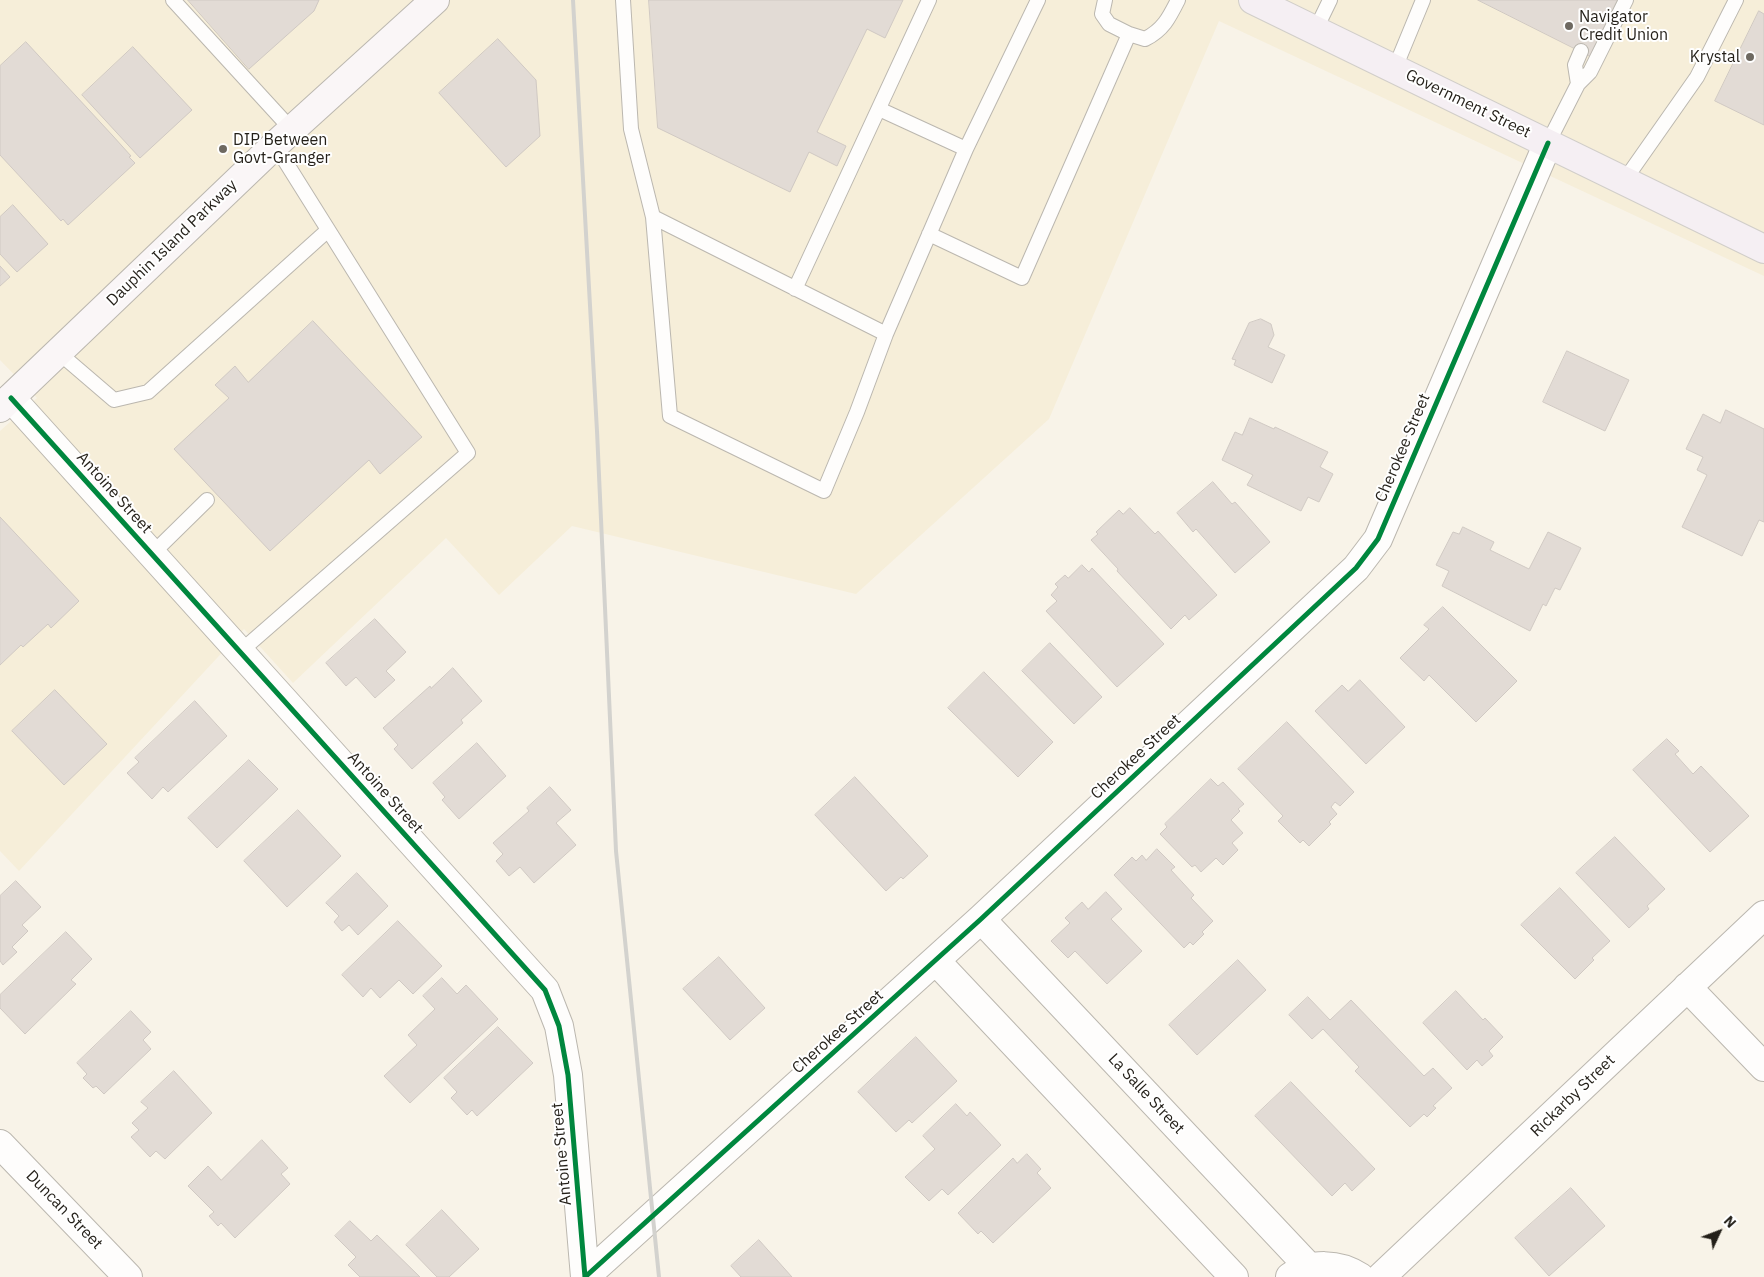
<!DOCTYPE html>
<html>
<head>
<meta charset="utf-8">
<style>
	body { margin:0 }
	#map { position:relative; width:1764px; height:1277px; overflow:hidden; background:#f8f3e8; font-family:"IBM Plex Sans",sans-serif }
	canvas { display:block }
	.north { position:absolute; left:1694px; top:1207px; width:50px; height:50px; -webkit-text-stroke:4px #fff; paint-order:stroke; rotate:47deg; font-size:14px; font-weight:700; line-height:20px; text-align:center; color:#231f18 }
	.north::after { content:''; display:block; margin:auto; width:18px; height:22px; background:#231f18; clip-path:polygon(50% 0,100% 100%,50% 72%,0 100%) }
</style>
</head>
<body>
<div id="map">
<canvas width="1764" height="1277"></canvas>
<div class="north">N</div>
</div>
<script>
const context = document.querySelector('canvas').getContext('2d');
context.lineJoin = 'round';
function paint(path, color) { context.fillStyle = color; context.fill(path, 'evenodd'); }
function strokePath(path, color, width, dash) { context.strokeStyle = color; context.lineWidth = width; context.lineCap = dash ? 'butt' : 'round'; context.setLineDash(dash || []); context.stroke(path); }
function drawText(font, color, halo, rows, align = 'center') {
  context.font = font + ' "IBM Plex Sans",sans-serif'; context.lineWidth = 4; context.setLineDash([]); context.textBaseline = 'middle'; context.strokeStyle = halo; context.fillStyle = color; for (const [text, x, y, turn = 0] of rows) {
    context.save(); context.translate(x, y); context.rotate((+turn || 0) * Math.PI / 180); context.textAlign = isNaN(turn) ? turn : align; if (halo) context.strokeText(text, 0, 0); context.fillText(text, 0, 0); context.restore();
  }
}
const built = new Path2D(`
	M0,0H1764V276L1219,21L1049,419L856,594L572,526L499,595L446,538L293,683L244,629L19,871L0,851V431L37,398L0,360Z`);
const building = new Path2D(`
	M188,0H319L314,11L249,69Z
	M649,0H903L885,38L867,29L817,132L846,146L837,166L809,152L790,192L658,128Z
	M1478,0H1621L1592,57Z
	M1759,11L1764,14V125L1715,101Z
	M498,39L536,80L540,136L506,167L439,93Z
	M26,42L113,136L131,156L129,157L135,163L68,225L63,219L61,221L0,155V66Z
	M133,47L192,110L140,158L82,95Z
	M13,205L48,244L17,272L0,254V217Z
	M0,266L10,277L0,286Z
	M1261,319L1271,324L1274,335L1268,347L1285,355L1272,383L1234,365L1236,360L1232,359L1249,323Z
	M313,321L422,437L380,474L369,460L270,551L174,449L229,398L215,385L235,366L248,382Z
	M1567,351L1629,380L1605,431L1543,402Z
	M1726,410L1764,429V522L1759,520L1742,556L1682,527L1707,475L1697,470L1703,457L1686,449L1703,414L1720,423Z
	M1250,418L1274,429L1275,427L1328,452L1320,467L1333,474L1319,502L1308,497L1301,511L1247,485L1253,475L1222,460L1235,432L1242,435Z
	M1213,482L1232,504L1235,502L1270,542L1235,573L1196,529L1193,532L1177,513Z
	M1130,508L1155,534L1158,531L1217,595L1189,620L1185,615L1171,629L1117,571L1118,569L1091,540L1098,534L1096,532L1119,510L1123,514Z
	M0,517L79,601L51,628L48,624L23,647L21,645L0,665Z
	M1463,527L1494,542L1490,550L1529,569L1548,532L1581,548L1560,590L1555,588L1546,606L1543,604L1530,631L1442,586L1449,571L1436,565L1453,532L1459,534Z
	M1082,565L1089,572L1092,568L1164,644L1117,687L1046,611L1057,601L1051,595L1058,587L1055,584L1065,575L1068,578Z
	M1443,607L1517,681L1476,722L1429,675L1424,681L1400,658L1429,629L1424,625Z
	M375,619L406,652L386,671L395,680L375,698L356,677L346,686L326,663Z
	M1050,643L1102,697L1074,724L1022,671Z
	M453,668L482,701L461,720L463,723L412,769L394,749L398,745L383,728L430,686L431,688Z
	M984,672L1053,742L1018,777L948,708Z
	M1360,680L1405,727L1366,764L1315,711L1342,685L1348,691Z
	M55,690L107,744L64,785L12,731Z
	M195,701L227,736L168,792L163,787L152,799L127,773L139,762L135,758Z
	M1287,722L1354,792L1340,806L1335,802L1331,807L1337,814L1329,822L1331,824L1309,846L1303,840L1300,843L1278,821L1283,816L1238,769Z
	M1667,739L1679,751L1675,754L1693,774L1701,766L1749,816L1710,852L1633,770Z
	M477,743L506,776L459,819L442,800L445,797L433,783Z
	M249,760L278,789L217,848L188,818Z
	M855,777L928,856L903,879L901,877L886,891L815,815Z
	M1211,779L1218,786L1223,782L1244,804L1238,809L1240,811L1231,820L1243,833L1232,843L1238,850L1223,865L1216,858L1201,872L1195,865L1192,867L1160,834L1167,827L1165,824Z
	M550,787L571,810L556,823L576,845L534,883L520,867L509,876L496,861L503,854L493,843L529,811L527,808Z
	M298,810L341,856L287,907L244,861Z
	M1615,837L1665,889L1647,906L1649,909L1629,928L1576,873Z
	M1157,849L1175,867L1171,870L1194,895L1191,898L1213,921L1202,932L1204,934L1193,945L1190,942L1184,948L1114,875L1132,857L1136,861L1142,855L1146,860Z
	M357,873L388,906L358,935L349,925L342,931L334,922L339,916L326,903Z
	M16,881L41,907L22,925L28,931L12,947L17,952L3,965L0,961V896Z
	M1560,888L1610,941L1592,958L1594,960L1575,979L1521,925Z
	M1106,892L1122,909L1111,919L1142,951L1107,984L1075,951L1068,958L1051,941L1070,923L1065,918L1082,902L1088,909Z
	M398,921L442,966L413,994L399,980L380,998L371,988L363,997L342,975Z
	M66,932L92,959L71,980L76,984L25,1034L0,1008V995Z
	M719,957L765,1008L730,1040L683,989Z
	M1238,960L1266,990L1197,1055L1169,1025Z
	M442,978L457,994L466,985L498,1019L410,1103L384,1076L417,1045L408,1035L435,1009L423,996Z
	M1456,991L1483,1020L1485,1018L1503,1037L1489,1051L1493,1056L1482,1066L1477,1060L1467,1070L1423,1023Z
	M1308,997L1330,1020L1351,1000L1424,1076L1433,1068L1452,1088L1433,1106L1436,1108L1427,1117L1424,1114L1410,1127L1355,1071L1359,1067L1323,1029L1312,1039L1289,1015Z
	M131,1011L151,1032L143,1040L151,1049L104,1094L96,1086L93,1088L83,1078L87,1074L77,1063Z
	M498,1027L533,1063L477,1116L472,1110L467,1115L451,1098L457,1092L444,1078Z
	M916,1037L957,1081L912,1123L909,1120L896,1132L858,1092Z
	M174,1071L212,1113L165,1159L156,1151L150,1157L131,1137L139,1130L132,1123L148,1108L141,1102Z
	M1291,1082L1375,1169L1352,1191L1345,1183L1332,1196L1255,1116Z
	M956,1104L967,1116L970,1112L1001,1145L948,1195L942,1189L929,1201L905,1177L935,1149L923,1136Z
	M262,1140L288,1168L281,1174L290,1184L235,1238L221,1223L218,1226L209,1216L214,1212L188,1186L208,1166L221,1180Z
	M1027,1154L1041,1169L1037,1173L1051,1188L993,1243L981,1231L978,1234L958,1213L1013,1158L1017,1163Z
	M1571,1188L1605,1226L1549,1276L1515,1238Z
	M442,1210L479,1249L449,1277H437L406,1245Z
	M350,1221L371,1241L377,1235L420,1277H360L348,1265L356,1257L335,1236Z
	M759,1240L792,1277H741L731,1266Z`);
const lane = new Path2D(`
	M173,0L292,130
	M623,0L631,129L653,217L670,416L824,491L857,412L886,334
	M1315,31L1330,0
	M1129,34L1145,39C1163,30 1169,18 1178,0
	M1395,68L1423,0
	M1578,84L1575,65L1581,51
	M879,109L966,149
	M1548,143L1578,84L1590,72L1626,0
	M1624,181L1697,77L1736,0
	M653,217L886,334L966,149L1038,0
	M929,234L1022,278L1129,34L1109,24L1102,14L1105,0
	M795,289L929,0
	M58,352L114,400L148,392L328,230
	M152,554L207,500
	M241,651L468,453L275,145`);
const street = new Path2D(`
	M11,398L545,990L559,1026L568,1075L585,1277
	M981,919L1310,1268
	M936,961L1234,1277
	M1687,987L1764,1067
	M0,1144L128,1277
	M585,1277L981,919L1356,568L1378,539L1548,143
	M1290,1277C1311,1262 1339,1263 1360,1277
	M1381,1277L1764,915`);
const secondary = new Path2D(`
	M0,408L275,145L435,0`);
const primary = new Path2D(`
	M1253,0L1764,249`);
const rail = new Path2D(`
	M573,0L597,431L616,851L659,1277`);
const cycleway = new Path2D(`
	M11,398L545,990L559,1026L568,1075L585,1277
	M585,1277L981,919L1356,568L1378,539L1548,143`);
const markers = [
	[1569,26,5,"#6e6961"],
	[1750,57,5,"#6e6961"],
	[223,149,5,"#6e6961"]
];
const poiNames = [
	["Navigator",1579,17],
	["Credit Union",1579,35],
	["Krystal",1740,57,"right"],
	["DIP Between",233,140],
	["Govt-Granger",233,158]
];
const streetNames = [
	["Government Street",1468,104,26],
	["Dauphin Island Parkway",172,243,-44],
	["Cherokee Street",1403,448,-67],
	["Antoine Street",114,493,48],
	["Cherokee Street",1136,757,-43],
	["Antoine Street",385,793,48],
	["Cherokee Street",838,1032,-42],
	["La Salle Street",1146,1094,47],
	["Rickarby Street",1573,1096,-44],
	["Antoine Street",562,1154,-95],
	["Duncan Street",64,1210,46]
];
paint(built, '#f6eed9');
paint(building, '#e2dbd5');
strokePath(building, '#d0c9c3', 1);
strokePath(lane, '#bbb7af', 16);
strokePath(street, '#bbb7af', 30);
strokePath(secondary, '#bbb7af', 30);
strokePath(primary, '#d1cec9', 30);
strokePath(lane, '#fefdfc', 14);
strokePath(street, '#fefdfc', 28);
strokePath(secondary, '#faf6f7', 28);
strokePath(primary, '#f5eff3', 28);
strokePath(rail, '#d3d2ce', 4);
strokePath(cycleway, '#00873e', 5);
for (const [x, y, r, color] of markers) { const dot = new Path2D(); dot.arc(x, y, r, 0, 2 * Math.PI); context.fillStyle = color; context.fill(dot); strokePath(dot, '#fff', 2); }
drawText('16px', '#231f18', '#fff', poiNames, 'left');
drawText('16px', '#231f18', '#fff', streetNames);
</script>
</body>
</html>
